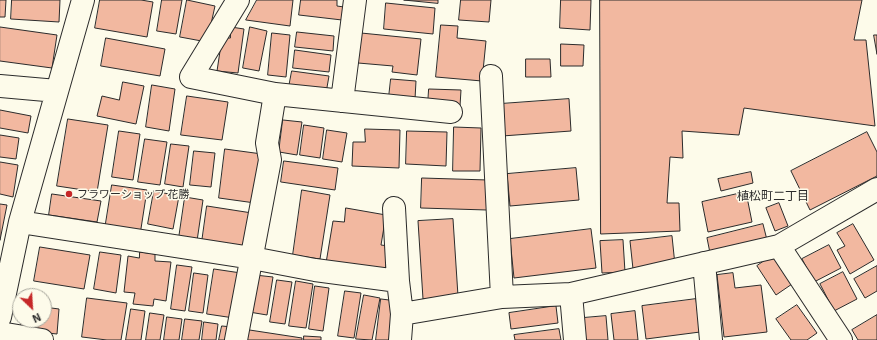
<!DOCTYPE html>
<html>
<head>
<meta charset="utf-8">
<style>
	body { margin:0 }
	#map { position:relative; width:877px; height:340px; overflow:hidden; background:#fdfbea; font-family:"Exo 2",sans-serif }
	canvas { display:block }
	.north { position:absolute; left:12px; top:288px; width:40px; height:40px; box-sizing:border-box; background:#fdfbea; border:1px solid #a9a89e; border-radius:50%; rotate:155deg; font-size:11px; font-weight:700; line-height:16px; text-align:center; color:#2b2b2b }
	.north::after { content:''; display:block; margin:auto; width:14px; height:18px; background:#c62828; clip-path:polygon(50% 0,100% 100%,50% 72%,0 100%) }
</style>
</head>
<body>
<div id="map">
<canvas width="877" height="340"></canvas>
<div class="north">N</div>
</div>
<script>
const context = document.querySelector('canvas').getContext('2d');
context.lineJoin = 'round';
function paint(path, color) { context.fillStyle = color; context.fill(path, 'evenodd'); }
function strokePath(path, color, width, dash) { context.strokeStyle = color; context.lineWidth = width; context.lineCap = dash ? 'butt' : 'round'; context.setLineDash(dash || []); context.stroke(path); }
function drawText(font, color, halo, rows, align = 'center') {
  context.font = font + ' "Exo 2","Noto Sans JP",sans-serif'; context.lineWidth = 3; context.setLineDash([]); context.textBaseline = 'middle'; context.strokeStyle = halo; context.fillStyle = color; for (const [text, x, y, turn = 0] of rows) {
    context.save(); context.translate(x, y); context.rotate((+turn || 0) * Math.PI / 180); context.textAlign = isNaN(turn) ? turn : align; if (halo) context.strokeText(text, 0, 0); context.fillText(text, 0, 0); context.restore();
  }
}
const building = new Path2D(`
	M0,0H6L5,17H0Z
	M12,0H60L59,22L11,19Z
	M100,0H141L153,2L147,37L95,28Z
	M162,0H182L176,34L157,31Z
	M187,0L215,6L207,42L180,37Z
	M257,0H293L290,26L246,20Z
	M301,0H337V6L344,7L342,20L299,15Z
	M404,0H438V3Z
	M461,0H491L489,22L459,20Z
	M561,0H591L590,30L560,28Z
	M600,0H862L854,40H866L875,126L744,108L739,135L682,131L683,158L670,157L667,203H679L680,231L601,234Z
	M386,3L435,8L433,34L384,29Z
	M441,25L458,26L457,38L486,41L482,81L436,77Z
	M0,27L57,35L52,68L0,61Z
	M231,27L244,29L238,73L217,71L222,38H230Z
	M250,27L267,31L259,71L243,68Z
	M297,32L334,36L333,51L295,47Z
	M272,33L290,35L286,77L268,75Z
	M361,33L421,39L417,75L392,72L393,66L358,63Z
	M874,35H877V54Z
	M106,38L165,49L160,76L101,66Z
	M561,44L584,45L583,66H561Z
	M295,50L331,55L329,72L293,68Z
	M526,59H550L551,77H526Z
	M292,71L329,76L326,93L289,87Z
	M391,79L416,81L415,99L389,97Z
	M123,82L144,86L136,124L97,116L102,96L119,100Z
	M152,85L175,89L169,131L146,127Z
	M429,89L461,90L460,106L428,105Z
	M187,96L228,102L222,140L181,135Z
	M569,99L571,131L502,136L500,104Z
	M0,110L31,116L28,133L0,128Z
	M68,119L108,125L97,192L57,186Z
	M283,120L302,122L297,155L279,152Z
	M304,125L324,128L320,158L300,155Z
	M454,127L481,128L480,171H453Z
	M365,129L400,130L399,168L352,166L353,142H365Z
	M327,130L347,133L342,162L323,159Z
	M119,131L140,134L133,180L112,177Z
	M407,131L447,132L446,166L406,164Z
	M867,132L877,152V176L810,210L791,171Z
	M0,135L19,138L16,159L0,157Z
	M145,139L167,142L160,185L138,182Z
	M171,144L189,146L183,187L165,184Z
	M225,149L262,154L255,203L219,198Z
	M194,151L215,153L211,187L190,185Z
	M284,161L338,168L335,190L281,182Z
	M0,162L18,165L13,197L0,194Z
	M576,168L579,200L510,206L507,174Z
	M751,172L753,183L721,191L718,179Z
	M422,178L488,180L487,210L421,208Z
	M112,185L147,190L140,235L105,229Z
	M302,190L330,195L320,259L293,255Z
	M154,191L179,196L173,229L148,224Z
	M746,192L752,222L708,232L702,202Z
	M52,194L101,201L97,222L49,215Z
	M185,197L203,200L197,241L179,238Z
	M779,203L788,226L775,231L766,208Z
	M0,204L7,205L0,240Z
	M207,206L252,213L247,249L202,242Z
	M346,208L386,215L381,245L389,246L385,272L326,263L333,221L344,222Z
	M453,219L458,296L423,299L418,221Z
	M763,224L767,240L710,253L707,238Z
	M853,224L874,260L850,274L837,250L845,246L837,233Z
	M591,229L596,268L514,278L510,239Z
	M672,236L675,265L633,269L630,241Z
	M623,240L625,272L602,273L600,241Z
	M829,245L841,268L814,282L802,259Z
	M40,247L90,255L84,289L34,281Z
	M100,252L121,255L116,293L94,289Z
	M140,252L155,254V261L171,262L166,301L154,299L153,306L133,304L135,293L124,292L128,256L139,258Z
	M776,253L795,282L776,295L757,266Z
	M177,265L192,267L185,311L171,309Z
	M877,266V291L865,298L854,279Z
	M214,269L241,273L234,318L207,314Z
	M843,272L857,299L834,311L820,284Z
	M194,273L208,275L203,313L189,311Z
	M733,273L735,288L761,285L767,332L724,337L717,275Z
	M255,275L273,277L267,315L249,312Z
	M277,280L292,282L285,324L270,322Z
	M296,281L313,284L306,328L289,326Z
	M315,286L329,288L323,331L309,329Z
	M345,291L361,293L354,338L338,336Z
	M364,295L380,298L372,340L356,339Z
	M87,298L127,303L121,340H107L82,337Z
	M381,299L397,301L392,340H376Z
	M696,299L700,332L646,339L642,306Z
	M797,305L817,333L807,340H791L776,319Z
	M556,306L558,323L511,329L509,313Z
	M44,307L59,309L57,334L20,330L21,320H44Z
	M131,309L145,311L141,340H126Z
	M635,311L638,340H614L611,314Z
	M150,313L164,315L160,340H146Z
	M877,315V340H858L852,330Z
	M606,316L608,340H585L583,318Z
	M167,317L182,319L179,340H164Z
	M185,319L202,321L199,340H182Z
	M204,322L218,324L216,340H202Z
	M222,326L232,327L230,340H219Z
	M243,329L302,338V340H241Z
	M559,329L561,340H515L514,335Z
	M304,336L321,337V340H304Z`);
const street = new Path2D(`
	M238,0L191,77L275,94L451,112
	M491,76L502,297
	M0,86L57,91
	M342,101L355,0
	M394,208L398,281L402,314L400,340
	M20,222L252,258L315,270L398,281
	M779,246L841,340
	M704,263L711,340
	M571,294L575,340
	M402,314L502,297L571,294L779,246L877,189
	M0,317L20,222L83,0
	M0,333L42,340
	M236,340L270,160L267,143L275,94`);
const markers = [
	[69,194,4,"#c62828"]
];
const poiNames = [
	["フラワーショップ 花勝",77,194]
];
const neighbourhoodNames = [
	["植松町二丁目",773,196]
];
paint(building, '#f2b8a0');
strokePath(building, '#2b2b2b', 1);
strokePath(street, '#2b2b2b', 24);
strokePath(street, '#fdfbea', 22);
for (const [x, y, r, color] of markers) { const dot = new Path2D(); dot.arc(x, y, r, 0, 2 * Math.PI); context.fillStyle = color; context.fill(dot); strokePath(dot, '#fdfbea', 1.5); }
drawText('11px', '#2b2b2b', '#fdfbea', poiNames, 'left');
drawText('12px', '#2b2b2b', '#fdfbea', neighbourhoodNames);
</script>
</body>
</html>
